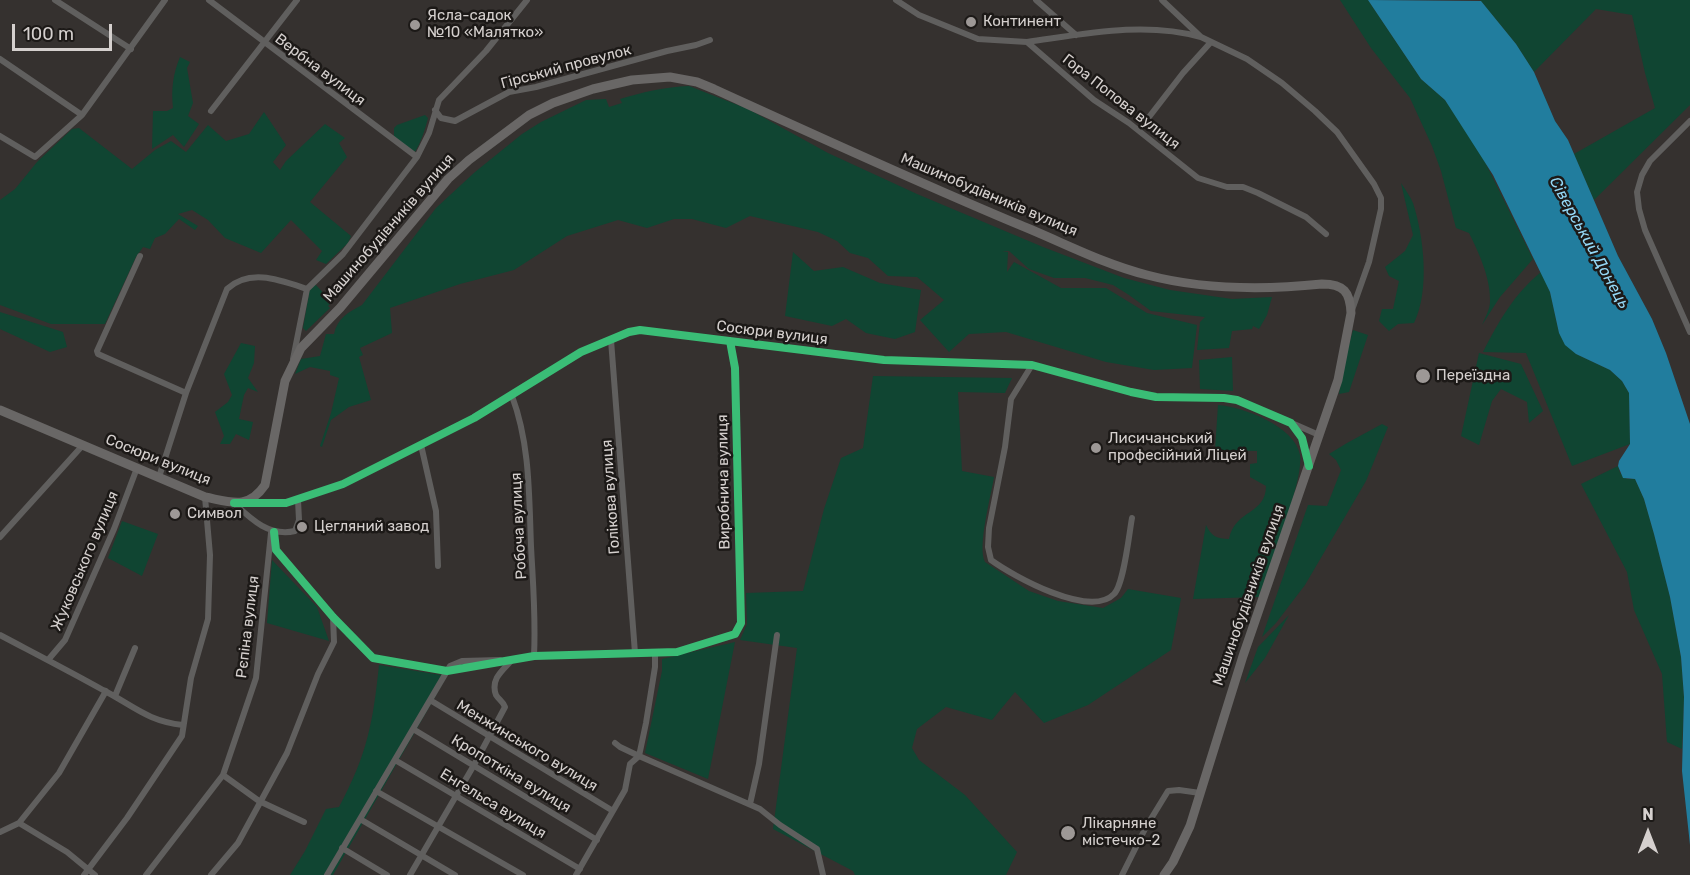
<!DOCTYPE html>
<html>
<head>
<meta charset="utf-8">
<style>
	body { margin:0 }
	#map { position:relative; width:1690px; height:875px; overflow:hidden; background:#35312f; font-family:Rubik,sans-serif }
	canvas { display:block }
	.north { position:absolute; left:1618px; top:803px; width:60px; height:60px; -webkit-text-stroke:4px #1c1917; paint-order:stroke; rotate:0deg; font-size:16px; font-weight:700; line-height:24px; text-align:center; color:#d5d0ce }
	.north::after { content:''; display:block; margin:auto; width:21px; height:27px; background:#d5d0ce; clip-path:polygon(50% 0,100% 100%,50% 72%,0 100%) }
	.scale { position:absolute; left:12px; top:24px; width:100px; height:27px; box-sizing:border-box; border:3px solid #d5d0ce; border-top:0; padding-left:8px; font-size:18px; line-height:21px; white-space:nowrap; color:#d5d0ce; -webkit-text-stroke:4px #1c1917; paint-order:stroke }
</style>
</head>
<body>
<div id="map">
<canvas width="1690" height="875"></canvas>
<div class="north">N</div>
<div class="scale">100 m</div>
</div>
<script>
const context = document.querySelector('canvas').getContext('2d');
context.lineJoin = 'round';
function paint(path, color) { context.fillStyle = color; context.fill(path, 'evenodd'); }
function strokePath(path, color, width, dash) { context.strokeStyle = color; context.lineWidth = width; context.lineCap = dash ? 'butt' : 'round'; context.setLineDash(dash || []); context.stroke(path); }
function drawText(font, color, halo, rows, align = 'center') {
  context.font = font + ' Rubik,sans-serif'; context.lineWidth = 5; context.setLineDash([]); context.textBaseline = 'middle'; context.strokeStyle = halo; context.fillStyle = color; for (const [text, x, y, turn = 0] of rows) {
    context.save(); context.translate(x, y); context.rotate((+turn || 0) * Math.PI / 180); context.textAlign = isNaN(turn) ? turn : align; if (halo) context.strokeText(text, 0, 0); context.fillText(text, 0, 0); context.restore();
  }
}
const green = new Path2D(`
	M1340,0H1368L1421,79L1445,100L1481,154L1533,259L1500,297L1482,325C1485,318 1490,309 1490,302C1491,279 1479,253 1469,233L1456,228L1441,171L1432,146L1410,98L1371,48Z
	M1480,0H1690V105L1594,200L1574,154L1655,108L1645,73L1632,15L1596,9L1534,72L1516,44Z
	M180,57L190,62L187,68L193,103L188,116L199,124L184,147L173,135L152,149L153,111H167L173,108C171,89 173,74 180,57Z
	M689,86L748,109L828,153L917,194L1043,247L1124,278L1170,290L1232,299L1272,297L1267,315L1259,329L1253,326L1252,329L1232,331L1229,348L1197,350L1200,322L1205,317L1151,311L1129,295L1113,285L1085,278H1054L1029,269L1009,251H1002L1008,252L1007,272L1014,262L1061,288H1106L1147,313L1197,325L1192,368L1154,370L1106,362L1006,332L969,334L949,352L920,320L944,300L917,277L888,276L868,258L850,253L837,241L818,232L750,216L726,228L692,219H674L647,228L618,220L567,236L514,270L460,284L390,308L392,333L360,348L363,355L359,357L371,400L349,407L331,420L322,447L320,446L331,413L339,378L330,375V371L310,367L295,374L301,359L320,356L326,334H334C337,319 348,312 362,305L436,208L475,172L522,134L541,122L586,100L606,99L609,107L622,103L620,99C643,92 665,87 689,86Z
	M264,112L286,145L273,162L280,170L286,161L325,124L345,138L339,143L347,157L310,202L351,236L348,243L326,264L316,260L322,251L291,220L261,253L225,238L208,220L192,210L178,214L198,226L195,230L179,219L165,234L155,238L150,249L143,247L136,257L105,324H51L0,305V200L15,189L37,162L72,129L79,128L132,169L155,150L171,141L186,152L208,125L226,141L249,134Z
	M425,115L428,118C425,130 421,142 415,152L394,138V128L397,125Z
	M1401,183C1405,189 1410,196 1413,203C1424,237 1430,291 1414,323L1398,324L1389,331L1379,321L1382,309H1393L1399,281L1389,276L1385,267L1405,251L1413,235Z
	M793,252L814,271L843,267L880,283L921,290L915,332L895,339L866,333L846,319L832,326L785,316Z
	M1541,272L1550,292L1559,333L1576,354L1610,370L1622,381L1629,393L1630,444L1572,466L1526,353L1483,352C1499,321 1514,294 1541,272Z
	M314,283L332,302L328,306L330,308L306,331L303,328L310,288Z
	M0,312L63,332L67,347L50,352L0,329Z
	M1353,330L1368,335L1349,392L1339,394L1344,363Z
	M241,343L255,346L254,363L248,378L258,392L248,388L244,395L239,419L253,422L249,440L236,434L230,444H220L224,436L215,412L228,402L232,395L224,374Z
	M1479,353L1521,364L1543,411L1529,423L1527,402L1501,389L1492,401L1479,445L1461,436Z
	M1232,357L1233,391L1200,389L1199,360Z
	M873,376L1012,378L1005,393L958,392L962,471L994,477C991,496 977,547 985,562L1029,591L1058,601L1103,608L1121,598L1128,589L1181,598L1171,650L1088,705L1044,723L1015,692L992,720L946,707L917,729L912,748L919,760L965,795L1017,852L1006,875H855L853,871L773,829L797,648L740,640L747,624L746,593L803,591L824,509L841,458L863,448Z
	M1218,405C1243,407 1295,426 1300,455C1304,481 1269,568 1259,597L1193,599L1206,525C1211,536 1217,539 1229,539C1235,509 1266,515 1266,486L1250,477V464L1257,463V451L1215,450Z
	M1382,424L1388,427L1366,481L1305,585L1276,623L1262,637L1308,505L1327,506L1341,470L1336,460L1329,454L1347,443Z
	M1618,466L1620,473L1627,479H1635L1644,499L1654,534L1670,597L1681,657L1684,698L1682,749L1667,742L1662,674L1634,610L1627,572L1581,484Z
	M122,521L158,534L142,576L108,558Z
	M272,560L317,607L329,641L267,623Z
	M1289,615L1265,658L1245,683L1258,647Z
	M735,642L708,779L645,753L662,671V659Z
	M379,665L447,676L333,875H290L305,851L326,809L339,807C367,755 373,723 379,665Z`);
const water = new Path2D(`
	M1368,0L1481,1L1516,44L1534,72L1555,121L1568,140L1618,256L1652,319L1666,353L1690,424V845L1682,771L1684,697L1681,657L1670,597L1654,534L1644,499L1635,479L1623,478L1618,466L1619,461L1630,444L1629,393L1622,381L1610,370L1576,354L1565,345L1559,333L1550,292L1493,175L1445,100L1421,79Z`);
const minor = new Path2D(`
	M55,0L131,49
	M209,0L417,157
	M896,0L919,15L978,39L1027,42L1094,100L1129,123L1198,178L1227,187H1243L1258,193L1306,217L1326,234
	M1036,0L1076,35
	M1162,0L1201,37L1247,59L1282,83L1315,111L1337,132L1374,184L1381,198V209L1369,262L1352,310
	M1027,42C1084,34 1144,21 1201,37
	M0,59L82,115
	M435,110L441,118L455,121L509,92L536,87L667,51L696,45L710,40
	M211,111L297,0
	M1690,121L1650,161L1642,175L1637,192L1639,209L1645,230L1690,332
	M1139,130L1183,73L1211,42
	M0,136L35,157L82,115L165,0
	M140,256L97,351L98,354L186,393
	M307,289L343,254L417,157L429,133L439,100L486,51L527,0
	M611,340L635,653
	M293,359L307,289
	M1032,365L1011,399L1005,447L989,528L988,547L991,560C1013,576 1090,619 1114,594C1124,584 1129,534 1132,518
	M512,396C530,444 529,495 531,546C533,585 536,617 534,656
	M1294,424L1319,435
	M421,445L436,511L438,566
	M159,477L186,393L227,289C250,268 280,280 307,289
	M234,503C251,519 269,537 295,531L299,520L298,500
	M243,504L286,503L343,484L474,418L581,352L629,332L640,330L884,360L1032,365L1131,392L1156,397L1224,398L1237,400L1291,423L1302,438L1308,462
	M274,532L276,550L333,617L373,658L447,671L534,656L677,652L735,634L741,623L735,368L730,341
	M0,537L83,445
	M0,635C34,653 69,671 103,690C134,706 147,721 183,725
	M48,660L65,640L114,529L137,468
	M115,696L135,648
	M430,700L613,811
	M413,729L597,840
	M615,743L620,747L639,756L760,809L780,825L817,849L823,875
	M395,760L580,869
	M223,775L259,801L304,822
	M376,791L523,875
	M750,804L759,764L777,635
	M360,819L455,875
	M19,823L67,852L95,875
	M0,832L19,823L59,773L106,691
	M342,848L387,875
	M84,875L127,818L182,736L191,678L208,619L210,555L205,497
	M146,875L223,775L256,678L271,533
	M211,875L238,843L287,753L318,674L334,642L333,617
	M327,875L450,666L462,661L500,660
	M410,875L474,765L505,707C503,701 499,700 496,695C490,679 503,670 512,660
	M576,875L625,790L630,764L639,756L646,723L655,667V653
	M1122,875L1146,827L1168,791L1179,790L1200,793`);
const primary = new Path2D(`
	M0,410L205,497C231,502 248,510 265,485L285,381L301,348L340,308L448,179L469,160L529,115L553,103L593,89L632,80L670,77L697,82L714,89C815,135 917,182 1020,225C1062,242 1103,264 1147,275C1204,290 1264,290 1322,284C1344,284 1350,292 1351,313L1338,380L1243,656L1190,826L1173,862L1164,875`);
const cycleway = new Path2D(`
	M234,503H286L343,484L474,418L581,352L629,332L640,330L884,360L1032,365L1131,392L1156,397L1224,398L1237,400L1291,423L1302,438L1309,466
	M274,532L276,550L333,617L373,658L447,671L534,656L677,652L735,634L741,623L735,368L730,341`);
const markers = [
	[971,22,6,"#9d9896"],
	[415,25,6,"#9d9896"],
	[1423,376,8,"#9d9896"],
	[1096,448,6,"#9d9896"],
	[175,514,6,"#9d9896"],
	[302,527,6,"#9d9896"],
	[1068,833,8,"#9d9896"]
];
const poiNames = [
	["Ясла-садок",427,16],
	["№10 «Малятко»",427,33],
	["Континент",983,22],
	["Переїздна",1436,376],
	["Лисичанський",1108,439],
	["професійний Ліцей",1108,456],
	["Символ",187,514],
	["Цегляний завод",314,527],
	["Лікарняне",1082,824],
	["містечко-2",1082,841]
];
const streetNames = [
	["Гірський провулок",566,67,-15],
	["Вербна вулиця",320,70,37],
	["Гора Попова вулиця",1121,102,38],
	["Машинобудівників вулиця",989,195,23],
	["Машинобудівників вулиця",389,228,-49],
	["Сосюри вулиця",772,333,7],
	["Сосюри вулиця",158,460,22],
	["Виробнича вулиця",724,482,-91],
	["Голікова вулиця",611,497,-94],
	["Робоча вулиця",519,526,-93],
	["Жуковського вулиця",85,561,-67],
	["Машинобудівників вулиця",1249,595,-71],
	["Рєпіна вулиця",248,627,-83],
	["Менжинського вулиця",527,746,31],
	["Кропоткіна вулиця",511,774,31],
	["Енгельса вулиця",493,804,31]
];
const waterNames = [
	["Сіверський Донець",1589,243,61]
];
paint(green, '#104532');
paint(water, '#217d9e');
strokePath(minor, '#605f5e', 6);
strokePath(primary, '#696766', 9);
strokePath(cycleway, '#3abd76', 8);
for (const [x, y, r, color] of markers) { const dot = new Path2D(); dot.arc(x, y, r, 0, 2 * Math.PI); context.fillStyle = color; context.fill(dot); strokePath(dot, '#1c1917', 2); }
drawText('15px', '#d5d0ce', '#1c1917', poiNames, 'left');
drawText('15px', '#d5d0ce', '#1c1917', streetNames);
drawText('italic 16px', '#94d8f6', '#1c1917', waterNames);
</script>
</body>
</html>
